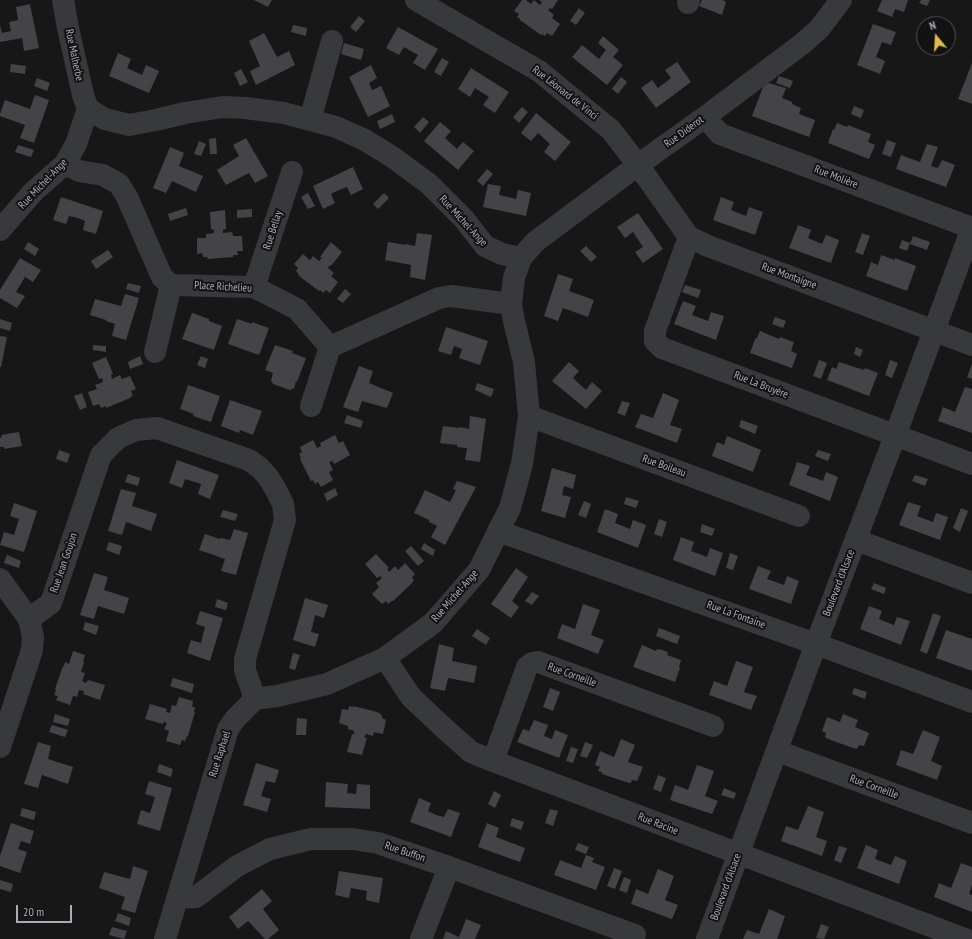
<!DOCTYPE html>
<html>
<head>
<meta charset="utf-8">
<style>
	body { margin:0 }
	#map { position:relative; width:972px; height:939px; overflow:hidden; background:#171718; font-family:"PT Sans Narrow",sans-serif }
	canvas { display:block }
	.north { position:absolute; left:916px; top:16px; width:40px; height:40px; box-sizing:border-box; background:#121213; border:1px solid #4f5055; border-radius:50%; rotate:342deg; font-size:11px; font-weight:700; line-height:16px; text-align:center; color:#aaadb7 }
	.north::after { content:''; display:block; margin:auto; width:14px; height:18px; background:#e0b947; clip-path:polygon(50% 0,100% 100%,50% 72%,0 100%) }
	.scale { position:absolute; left:16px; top:905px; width:56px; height:18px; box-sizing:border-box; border:2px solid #aaadb7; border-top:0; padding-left:5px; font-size:12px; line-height:14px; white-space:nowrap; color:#aaadb7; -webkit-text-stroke:3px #121213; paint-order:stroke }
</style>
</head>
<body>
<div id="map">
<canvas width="972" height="939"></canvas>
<div class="north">N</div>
<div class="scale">20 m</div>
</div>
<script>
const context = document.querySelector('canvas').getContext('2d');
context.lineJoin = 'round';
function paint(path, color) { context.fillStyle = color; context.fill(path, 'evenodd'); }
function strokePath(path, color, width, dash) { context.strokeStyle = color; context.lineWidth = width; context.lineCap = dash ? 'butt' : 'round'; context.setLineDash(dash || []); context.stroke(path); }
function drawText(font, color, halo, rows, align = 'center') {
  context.font = font + ' "PT Sans Narrow",sans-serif'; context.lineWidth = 4; context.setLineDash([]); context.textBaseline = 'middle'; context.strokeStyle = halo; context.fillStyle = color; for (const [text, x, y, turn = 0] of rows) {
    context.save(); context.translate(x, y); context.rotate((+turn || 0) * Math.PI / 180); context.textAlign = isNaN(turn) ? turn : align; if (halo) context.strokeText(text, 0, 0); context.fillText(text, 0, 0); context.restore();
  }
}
const building = new Path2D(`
	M254,0H272L268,7Z
	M522,0H526L531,4L534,0L540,5L542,2L539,0H558L552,9L550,8L548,10L554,15L552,18L560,24L552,36L547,33L545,36L542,34L541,35L520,20V19L517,17L519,14L514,11Z
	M702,0H723L726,2L722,15L699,6Z
	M882,0H908L904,12L895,9L892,17L877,11Z
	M921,0H930L927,6L919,3Z
	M30,4L39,48L24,51L22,38L0,42V25L2,33L11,31L9,22L18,20L16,7Z
	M579,8L585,13L576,25L570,21Z
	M359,16L365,21L356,32L350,27Z
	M873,24L896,32L891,45L882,42L876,57L885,61L880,74L857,65Z
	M293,25L307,28L306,36L291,32Z
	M398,27L438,49L425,70L413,63L418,55L404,47L399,55L386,48Z
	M264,33L277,57L289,51L295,65L256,85L250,71L260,66L249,41Z
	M603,36L619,50L613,57L623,65L607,85L572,57L582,45L599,59L606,50L598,43Z
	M344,43L364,49L361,60L341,54Z
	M118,53L131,59L127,68L142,75L146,65L159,71L149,93L109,76Z
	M442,58L449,62L441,76L434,72Z
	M677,62L691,82L656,108L641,88L652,80L658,88L671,78L665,70Z
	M972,63V104L958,99Z
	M11,64L26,66L25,74L10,72Z
	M371,65L377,78L369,83L372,90L381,86L390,106L368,117L349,77Z
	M471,68L509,92L495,113L483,105L489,97L475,88L470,97L458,89Z
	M241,69L248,82L240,86L234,73Z
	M779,76L793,81L790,88L776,83Z
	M621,77L627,82L618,94L612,89Z
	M37,78L50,83L47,91L34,86Z
	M768,83L786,88L782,98L792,102V104L801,108L799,114L815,120L809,137L752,116L763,87Z
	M35,95L49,100L34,143L20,138L25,125L0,116V114L5,100L30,109Z
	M854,106L864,110L861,118L851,114Z
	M522,107L528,112L519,123L513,117Z
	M536,113L571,142L555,161L544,152L550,144L538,133L531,141L521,133Z
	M392,114L395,122L380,129L377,121Z
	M423,117L429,122L420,133L414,127Z
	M440,122L451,131L445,138L457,149L463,142L474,151L458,170L424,141Z
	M837,123L847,127L848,125L871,134L868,142L875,145L869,159L828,143L833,129L834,130Z
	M216,138L217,154H210L209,139Z
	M246,138L268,176L255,183L249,173L226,185L217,170L239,156L233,145Z
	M887,140L896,143L891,157L882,154Z
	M199,141L206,144L201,156L194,154Z
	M927,144L938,147L931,166L938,168L942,160L955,165L946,187L896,169L901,155L920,162Z
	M18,145L34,150L31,157L15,152Z
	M170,147L184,153L179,166L203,176L196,192L172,181L166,193L153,188Z
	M353,167L363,189L351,195L347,187L339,190L331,194L335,203L323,209L313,186Z
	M487,169L493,174L483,186L477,181Z
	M488,184L501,186L499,195L516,199L518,190L531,193L526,216L483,207Z
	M308,193L315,206L308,209L301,197Z
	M384,193L389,198L378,209L373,204Z
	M61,197L103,211L96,234L83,230L85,221L78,218L69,216L66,224L53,220Z
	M721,197L734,202L731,210L746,216L749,207L763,212L755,235L713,220Z
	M186,208L188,215L170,221L168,214Z
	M252,209V217L237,218V210Z
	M225,210L226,229H223V233L232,232L233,236H242L243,251H237L238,255H233V257L208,259L207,257H203L202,253L197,254V238H206V234L214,233V230L211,229L210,212Z
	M638,213L663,249L643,263L635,252L643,247L633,232L625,238L617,227Z
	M798,225L811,230L808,238L822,244L826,235L839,240L831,263L789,248Z
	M417,233L432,235L425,280L410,277L411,265L385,260L388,242L406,245V244L415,246Z
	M862,233L870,236L863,255L855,252Z
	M913,236L930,242L927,250L910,244Z
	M902,240L910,243L907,251L899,248Z
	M28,242L39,249L35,256L24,249Z
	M331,242L342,252L331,266L330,265L328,268L334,273L331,276L338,282L330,293L326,290L323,293L320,290L319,291L299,276V275L296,271L298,268L294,264L303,254L310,260L313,256L319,261L322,258L320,257Z
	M586,246L597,257L591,262L580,251Z
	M108,250L113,257L96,269L91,261Z
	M881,255L895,260V258L916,266L907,291L866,276L871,262L878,265Z
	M20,258L41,270L33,282L25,277L16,292L25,296L17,308L0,298V290Z
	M558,274L573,279L569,291L594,300L588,317L563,308L558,321L544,316Z
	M128,283L141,286L139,293L126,289Z
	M685,285L701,290L698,298L682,292Z
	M345,289L351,294L343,303L337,299Z
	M125,294L139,298L126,340L112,336L115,324L106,321V320L90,315L95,299L121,306Z
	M683,301L696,306L692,315L708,321L711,312L724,316L716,340L674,324Z
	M192,313L209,319V321L222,326L214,350L182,339Z
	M775,317L786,321L783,328L772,324Z
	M0,319L12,323L10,331L0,328Z
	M237,319L252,324V322L269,328L259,355L228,344Z
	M446,327L488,341L480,365L459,358L462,349L454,346L451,355L438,351Z
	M760,331L779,339L780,337L794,342L791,351L797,354L792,368L750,353L755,339L757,338Z
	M0,336L7,337L1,367H0Z
	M93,345L106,346V352L93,350Z
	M275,345L293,351L292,353L306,358L297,382L296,381L294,388L290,390L273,384L271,380L273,373L265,370Z
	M856,347L863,350L860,357L854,354Z
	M140,356L143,364L130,369L128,362Z
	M201,356L208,359L205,368L197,365Z
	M106,357L113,374L111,375L112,379L120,375L122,379L130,376L136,389L131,391L133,396L130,397V398L106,408V406L101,408L99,404L93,406L88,392L97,389L95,385L103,382L102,378L99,379L92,363Z
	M819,360L827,363L821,379L813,376Z
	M890,360L898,363L892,378L885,375Z
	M569,362L579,371L573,378L586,390L592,382L602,391L586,409L552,381Z
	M839,362L864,370L865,368L878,373L869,396L827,380L832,367L836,369Z
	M972,364V379L967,377Z
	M359,366L373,371L369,383L393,393L387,408L362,401L358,412L343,407Z
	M477,383L494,389L491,397L475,390Z
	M188,385L220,396L211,422L193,416L194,414L180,409Z
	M965,387L972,389V433L938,421L943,407L955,412Z
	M82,393L87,407L80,410L74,396Z
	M663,393L679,400L670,425L682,429L677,443L635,427L641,414L653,418Z
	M230,400L262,411L253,435L240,430L239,433L221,426Z
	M622,401L630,403L625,416L617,413Z
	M347,415L363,421L361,428L344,423Z
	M470,416L486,419L480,462L465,460L467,448L457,447V445L440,443L443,426L459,428L460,427L469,429Z
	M741,420L758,426L755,434L739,427Z
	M19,432L22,446L4,449V447H0V438L2,437L1,435Z
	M335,435L339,443L343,441L350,455L334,464L333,461L329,462L333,470L329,472L333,480L321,487L318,482L315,484L313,480L311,481L300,459L301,458L299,454L302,452L300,447L313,440L317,448L321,446L320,443Z
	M727,436L761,450L753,472L712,456L717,442L724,445Z
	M59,450L70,454L67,463L56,459Z
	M818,450L831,454L828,461L815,456Z
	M177,460L219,475L210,499L198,494L201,484L185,479L182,488L169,483Z
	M797,462L810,466L806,475L815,478L823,481L826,472L838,477L830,501L789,485Z
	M552,468L576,475L573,489L564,486L562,495L571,497L565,518L541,511Z
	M128,474L140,478L138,486L125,482Z
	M915,475L928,479L925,486L912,481Z
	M457,481L476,487L445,545L431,537L437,526L429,522V520L414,513L425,490L450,502L456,490L453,489Z
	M335,488L338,495L327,501L324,494Z
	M121,489L136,493L132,506L157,514L151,531L126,522L122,535L108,531Z
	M626,497L639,501L636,508L624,504Z
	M584,501L591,504L586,518L578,515Z
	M908,502L921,506L917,516L933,522L936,513L948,517L940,540L899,525Z
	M14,503L37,511L24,552L0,545L4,532L14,535L19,519L10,516Z
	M961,508L968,511L960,532L953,528Z
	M605,509L618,514L615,523L630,529L633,520L646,525L638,548L597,532Z
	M223,510L238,514L235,521L220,517Z
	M659,519L667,522L662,537L654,534Z
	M702,524L715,529L712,536L700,532Z
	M234,529L248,533L236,575L221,571L225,559L199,550L205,534L220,539L221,538L230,540Z
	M681,537L694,542L691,551L707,557L710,548L723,553L715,576L673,560Z
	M109,542L122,546L119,555L106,550Z
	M424,543L435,550L433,556L421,549Z
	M411,546L424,561L418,566L405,551Z
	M730,553L738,556L733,570L726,568Z
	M376,554L389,568L387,569L389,572L395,566L398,570L405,563L415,574L412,578L414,580L411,584L393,601H392L388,604L386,601L382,604L372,594L379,587L376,583L382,578L380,576L377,578L365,564Z
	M7,555L21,561L19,568L4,563Z
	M758,566L771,571L767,579L784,585L787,576L799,581L791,604L749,589Z
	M516,568L528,577L512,601L519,607L511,618L491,604Z
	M94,573L108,577L104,590L129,598L124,614L98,606L94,619L80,615Z
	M874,583L886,588L884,594L871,589Z
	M532,592L539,596L532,605L525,601Z
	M305,598L328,605L324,618L315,615L313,624L311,632L319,634L315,647L293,640Z
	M217,599L228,603L226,610L215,607Z
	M583,604L600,610L591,635L604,640L598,654L557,638L562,624L575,629Z
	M869,606L882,611L879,619L886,622L894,625L897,617L910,621L901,645L860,629Z
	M200,611L223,618L210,661L187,653L191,640L201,643L205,627L196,624Z
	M933,613L941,616L927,654L920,651Z
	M85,622L99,626L96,635L83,630Z
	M659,628L680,636L677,644L656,636Z
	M477,629L490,638L486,645L472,636Z
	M946,630L972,639V671L936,658Z
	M439,644L454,648L452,661L477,666L474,683L448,678L445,691L430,688Z
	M642,645L656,651L657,649L662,650L668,652L667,655L681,660L679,667L680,668L675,682L633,667Z
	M73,651L85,655L83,662H84L81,672L85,673L82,681L86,683L88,680L105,685L100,700L83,694L84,691L79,690L77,697L73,696L70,705L56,700L58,696L54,695L56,690L55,689L63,666H64L65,662L69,664Z
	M293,653L300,655L295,670L289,668Z
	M736,661L753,667L744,692L757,696L751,710L709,695L714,681L727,686Z
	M173,678L194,684L192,693L170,686Z
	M550,688L560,692L553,711L543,707Z
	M854,688L867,692L865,699L852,694Z
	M179,697L193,701L192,707H195L194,712H195L188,736H187L185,741L182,740L180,745L166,741L169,731L164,729L167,723L164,722L163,724L145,719L150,704L167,709L166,712L170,713L172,705L176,706Z
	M349,706L353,707V706L377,712L382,715V718L386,720L383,734L374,732L373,736L366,734L364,737L367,738L362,755L347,752L352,734H354V731L348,729V726L339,723L342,709L348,710Z
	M55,714L70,719L68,726L53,722Z
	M843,714L858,720L855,727L869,733L864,746L859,745L857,749L853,748L828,739L825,737L826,733L822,731L827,717L840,722Z
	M297,718L307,719L306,735H296Z
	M534,720L548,725L544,736L552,739L555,730L568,735L559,758L517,742L523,729L529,731Z
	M52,725L68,730L65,737L49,732Z
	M923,730L940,737L931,761L942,766L937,780L896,765L901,750L913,754Z
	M621,739L635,745L628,762L643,767L637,781L632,780L631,783L626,782L602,774V772L598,771L600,767L595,765L600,751L614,757Z
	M38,742L51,746L48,759L73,767L68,784L42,775L38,788L24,784Z
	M585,742L593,745L587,758L580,756Z
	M571,747L578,749L573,763L566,761Z
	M256,763L279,770L275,783L266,781L261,796L271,799L267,812L243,805Z
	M159,764L173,769L171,777L157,772Z
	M697,765L714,771L705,796L718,801L712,814L670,800L675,785L688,790Z
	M658,775L666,778L661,792L653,789Z
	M149,781L172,788L160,831L137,824L141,810L150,813L155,797L145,794Z
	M326,782L348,784L347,793L356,794L357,784L370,785V809L325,807Z
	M724,788L736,793L734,799L721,795Z
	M494,791L501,795L495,808L488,804Z
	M419,798L431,803L428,811L436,815L444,817L448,809L460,813L451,837L410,822Z
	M808,806L824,812L816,837L827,841L822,856L781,841L786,826L798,830Z
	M22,808L36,812L34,820L20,816Z
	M550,809L558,811L553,826L545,823Z
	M512,818L524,822L521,830L510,826Z
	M11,823L34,831L30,844L21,841L18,849L27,852L20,873L0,866V856Z
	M487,823L499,828L496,837L525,848L520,862L478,847Z
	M578,843L589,847L586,854L575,850Z
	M866,845L878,850L875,859L891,865L895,856L907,861L899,884L857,868Z
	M839,846L847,848L841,863L834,860Z
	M586,855L594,858L592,862L605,867L596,890L554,875L560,860L581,868Z
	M961,863L972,867V885L969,894L972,895V912L934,897L939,883L951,888Z
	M133,866L148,871L135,913L121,909L125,897L99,888L104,872L130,879Z
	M614,868L622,871L615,889L607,886Z
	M658,869L674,876L665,900L678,905L672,919L631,904L636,889L648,894Z
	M339,871L383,878L379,903L366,900L367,891L351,888L349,898L335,895Z
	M624,877L631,880L627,893L619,890Z
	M0,880L13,884L11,892L0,889Z
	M262,889L272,901L263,909L279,930L268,939H265L248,921L238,929L229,917Z
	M769,909L785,916L777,939H743L747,930L759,934Z
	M118,913L131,918L129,926L115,921Z
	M466,919L481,925L475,939H443L446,931L459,937Z
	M821,924L829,927L824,939L816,938Z
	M112,927L127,931L124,939L109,935Z`);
const street = new Path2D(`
	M63,0L68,28L83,95L88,109
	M416,0L539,71L611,130L638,165L689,237L708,246L972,345
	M688,3L689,0
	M705,117L720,134L972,228
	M310,120L332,41
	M65,164L79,171L103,175L119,184L127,197L162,277L171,285
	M0,230L34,191L65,164L76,144L88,109L105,119L129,125L156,120L185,113L223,107L245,108L284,113L336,127L365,140L394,158L429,184L464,219L485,246L502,254L521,258L514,278L511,304L514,321L524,362L529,416L522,464L510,508L479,570L433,623L385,658L327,684L277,696L255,699
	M689,237L655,331V341L662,348L972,464
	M521,258L535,242L638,165L705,117L802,44L819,29L841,0
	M254,287L292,172
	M330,347L439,298L451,296L511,304
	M155,352L171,285L254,287L297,309L330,347L311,406
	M529,416L799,516
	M498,531L816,644L972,702
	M856,540L972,583
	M0,579L29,619
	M385,658L411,697L445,729L471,752L493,761L965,939
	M0,747L32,650L33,637L29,619L51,603L101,455L118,438L136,430L157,428L249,460L260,468L268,477L276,490L283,504L285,520L245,659V670L255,699L235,719L228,729L165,939
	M777,751L972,823
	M493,761L527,667L532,663L538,662L713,726
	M177,898L196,897L237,866L270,849L311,839H353L378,843L449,867L635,935
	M421,939L449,867
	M707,939L816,644L895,436L972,228`);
const streetNames = [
	["Rue Malherbe",74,55,78],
	["Rue Léonard de Vinci",565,93,38],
	["Rue Diderot",684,132,-36],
	["Rue Molière",836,177,21],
	["Rue Michel-Ange",43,184,-46],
	["Rue Michel-Ange",463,221,47],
	["Rue Bellay",273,230,-72],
	["Rue Montaigne",789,276,20],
	["Place Richelieu",223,287,3],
	["Rue La Bruyére",761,385,21],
	["Rue Boileau",664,466,20],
	["Rue Jean Goujon",64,563,-71],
	["Boulevard d'Alsace",839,583,-69],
	["Rue Michel-Ange",455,596,-49],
	["Rue La Fontaine",736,615,20],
	["Rue Corneille",572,675,20],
	["Rue Raphael",220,754,-72],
	["Rue Corneille",874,787,20],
	["Rue Racine",658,824,21],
	["Rue Buffon",405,852,19],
	["Boulevard d'Alsace",726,887,-70]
];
paint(building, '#444448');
strokePath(street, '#38393d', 22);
drawText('11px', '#aaadb7', '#121213', streetNames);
</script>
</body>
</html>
